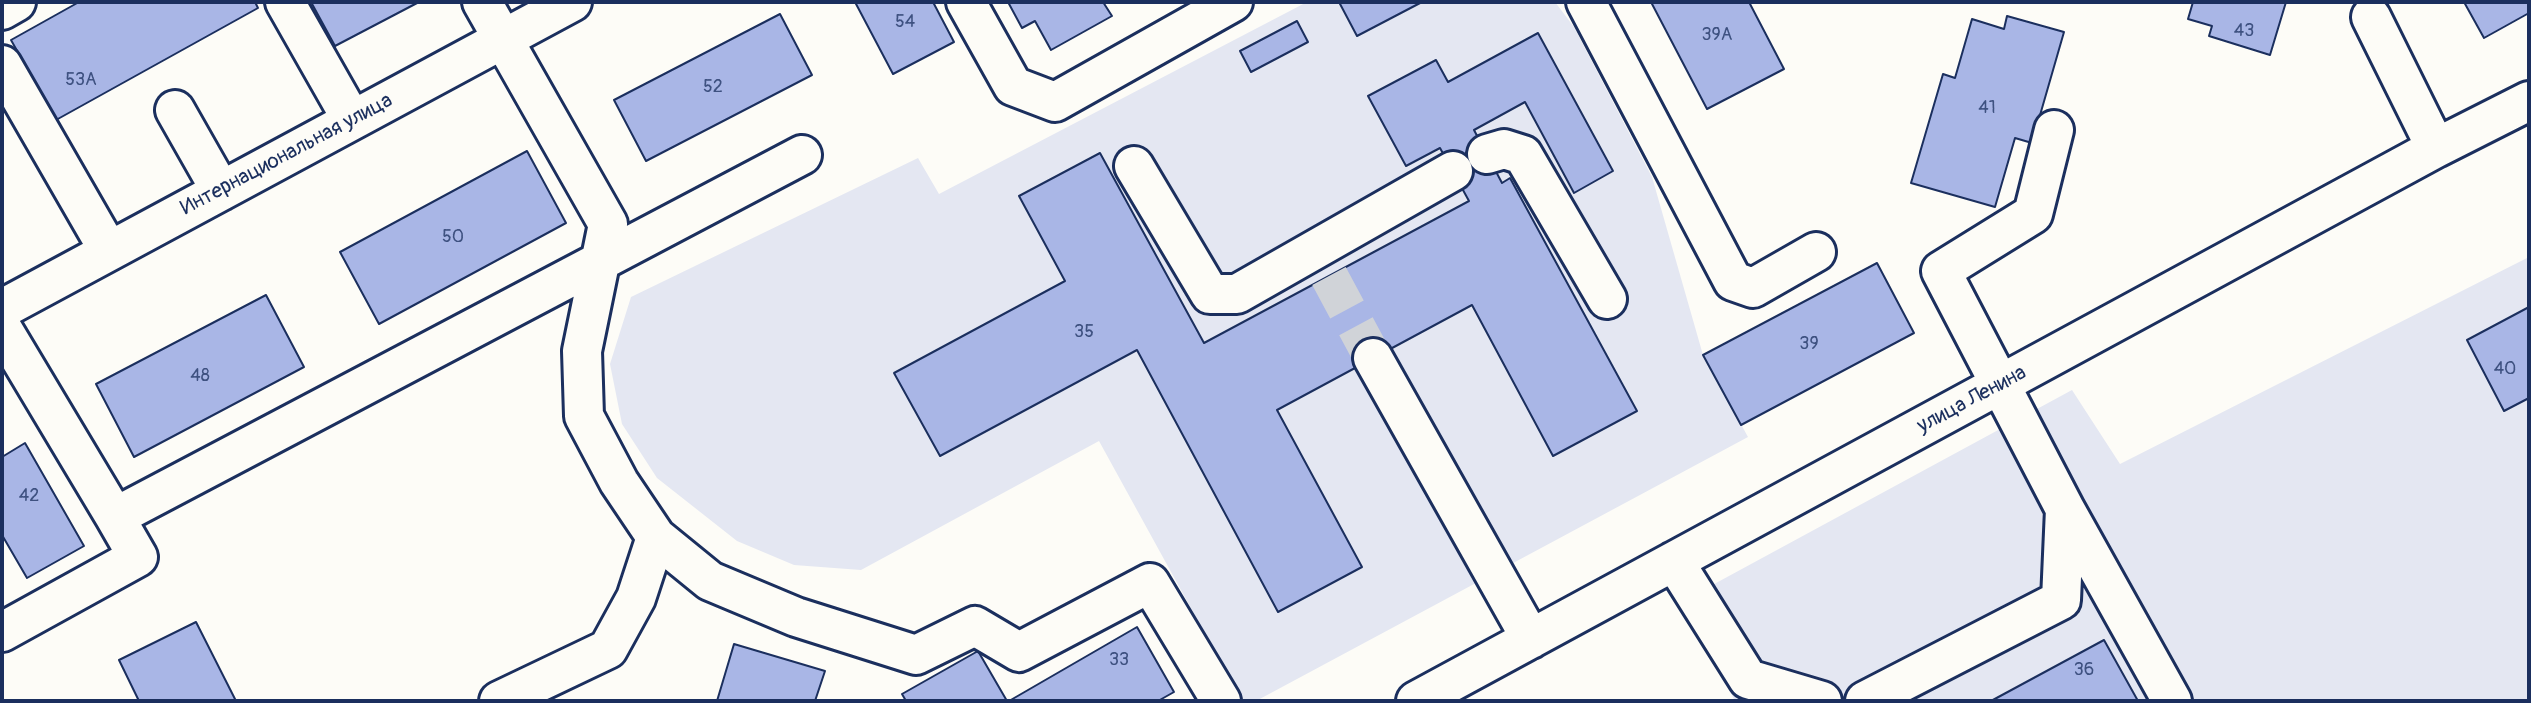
<!DOCTYPE html>
<html>
<head>
<meta charset="utf-8">
<style>
	body { margin:0 }
	#map { position:relative; width:2531px; height:703px; overflow:hidden; background:#fdfcf7; font-family:Pangolin,sans-serif }
	canvas { display:block }
	.frame { position:absolute; inset:0; border:4px solid #1b2f5e; pointer-events:none }
</style>
</head>
<body>
<div id="map">
<canvas width="2531" height="703"></canvas>
<div class="frame"></div>
</div>
<script>
const context = document.querySelector('canvas').getContext('2d');
context.lineJoin = 'round';
function paint(path, color) { context.fillStyle = color; context.fill(path, 'evenodd'); }
function strokePath(path, color, width, dash) { context.strokeStyle = color; context.lineWidth = width; context.lineCap = dash ? 'butt' : 'round'; context.setLineDash(dash || []); context.stroke(path); }
function drawText(font, color, halo, rows, align = 'center') {
  context.font = font + ' Pangolin,sans-serif'; context.lineWidth = 7; context.setLineDash([]); context.textBaseline = 'middle'; context.strokeStyle = halo; context.fillStyle = color; for (const [text, x, y, turn = 0] of rows) {
    context.save(); context.translate(x, y); context.rotate((+turn || 0) * Math.PI / 180); context.textAlign = isNaN(turn) ? turn : align; if (halo) context.strokeText(text, 0, 0); context.fillText(text, 0, 0); context.restore();
  }
}
const built = new Path2D(`
	M1307,2H1555L1574,27L1652,177L1703,355L1748,437L1256,701H1242L1099,441L861,570L794,565L737,541L657,478L622,424L610,364L631,297L918,158L939,194Z
	M2529,257V701H1735L1681,602L2072,390L2120,464Z`);
const building = new Path2D(`
	M79,2H255L258,8L56,120L11,40Z
	M311,2H419L335,46Z
	M855,2H933L954,42L893,74Z
	M1008,2H1103L1112,16L1051,50L1035,21L1022,28Z
	M1339,2H1422L1357,36Z
	M1651,2H1749L1784,69L1707,109Z
	M2193,2H2286L2270,55L2209,36L2212,26L2188,19Z
	M2464,2H2529V13L2484,38Z
	M780,14L812,75L646,161L614,100Z
	M2007,16L2064,32L2032,143L2015,138L1995,207L1911,183L1943,74L1955,78L1972,19L2004,29Z
	M1297,21L1308,42L1251,72L1240,51Z
	M1538,33L1613,171L1574,193L1525,102L1474,130L1502,183L1510,178L1637,411L1553,456L1472,305L1277,410L1362,567L1278,612L1137,350L940,456L894,373L1065,281L1019,196L1100,153L1204,343L1469,201L1440,148L1406,166L1368,96L1436,60L1448,82Z
	M527,151L566,223L379,324L340,252Z
	M1877,263L1914,333L1741,425L1703,355Z
	M266,295L304,367L134,457L96,384Z
	M2529,307V398L2504,411L2467,340Z
	M25,443L84,546L27,578L2,535V457Z
	M196,622L236,701H139L119,660Z
	M1137,627L1174,692L1158,701H1009Z
	M2104,640L2138,701H1991Z
	M734,644L825,671L815,701H717Z
	M978,651L1007,701H906L902,694Z`);
const minorTunnel = new Path2D(`
	M1329,276L1373,358`);
const minor = new Path2D(`
	M285,2L352,120
	M482,2L608,224L582,351L584,416L619,482L656,537L710,581L796,617L916,655L975,626L1019,652L1150,583L1221,701
	M966,2L1013,86L1055,102L1233,2
	M1586,2L1733,281L1753,288L1816,252
	M2,10L16,2
	M2371,17L2436,148
	M2,65L109,251
	M175,110L221,191
	M1487,154L1504,149L1523,155L1607,299
	M1134,166L1210,294H1237L1453,171
	M2,309L572,2
	M2,328L115,517
	M1373,358L1531,639
	M2065,509L2172,701
	M1674,561L1748,679L1822,701
	M2,632L138,557L115,517L802,155
	M499,701L608,649L636,598L656,537
	M1416,701L2436,148L2529,101
	M1865,701L2061,600L2065,509L1941,271L2033,214L2054,130`);
const numberNames = [
	["54",905,22],
	["43",2244,31],
	["39А",1717,35],
	["53А",81,80],
	["52",713,87],
	["41",1987,108],
	["50",453,237],
	["35",1084,332],
	["39",1809,344],
	["40",2505,369],
	["48",200,376],
	["42",29,496],
	["33",1119,660],
	["36",2084,670]
];
const streetNames = [
	["Интернациональная улица",287,155,-28],
	["улица Ленина",1972,400,-28]
];
paint(built, '#e4e7f2');
paint(building, '#a9b6e6');
strokePath(building, '#1b2f5e', 2);
strokePath(minorTunnel, '#d0d3d8', 38, [38, 19]);
strokePath(minor, '#1b2f5e', 44);
strokePath(minor, '#fdfcf7', 38);
drawText('18px', '#3e5180', null, numberNames);
drawText('21px', '#1b2f5e', '#fdfcf7', streetNames);
</script>
</body>
</html>
